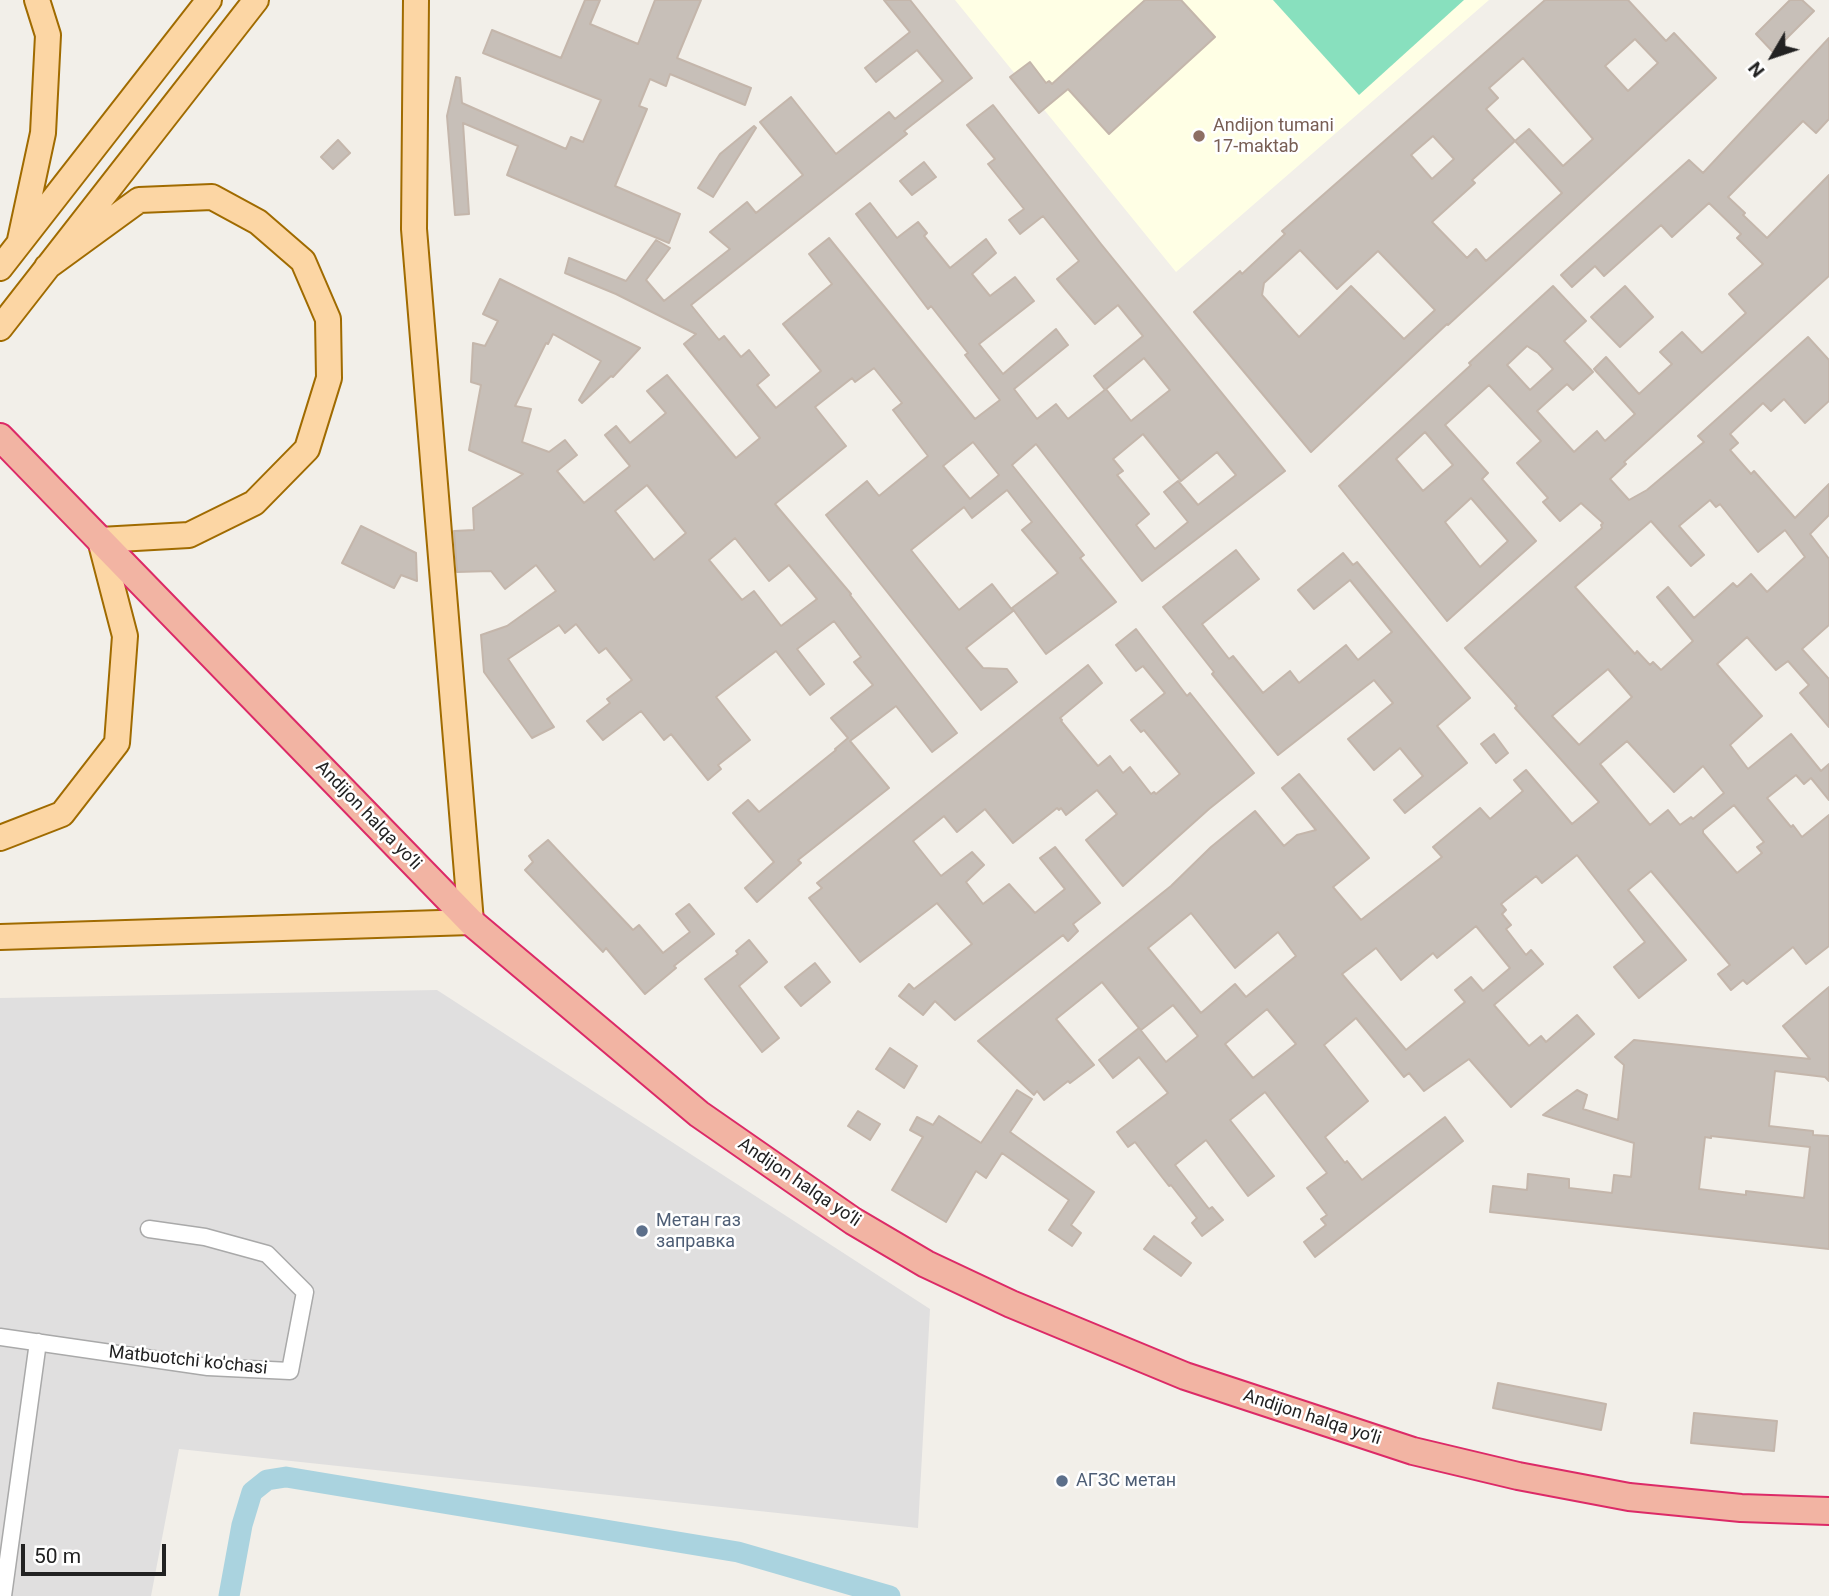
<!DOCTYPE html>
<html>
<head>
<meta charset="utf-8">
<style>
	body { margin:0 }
	#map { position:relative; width:1829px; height:1596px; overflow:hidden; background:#f2efe9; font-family:Roboto,sans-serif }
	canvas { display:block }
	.north { position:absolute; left:1738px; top:21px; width:70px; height:70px; -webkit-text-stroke:5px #fff; paint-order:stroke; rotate:231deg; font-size:19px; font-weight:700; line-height:28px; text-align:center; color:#222 }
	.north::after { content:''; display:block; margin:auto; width:24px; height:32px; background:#222; clip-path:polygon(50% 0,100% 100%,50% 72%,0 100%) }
	.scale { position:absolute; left:21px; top:1544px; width:145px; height:32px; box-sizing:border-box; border:4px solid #222; border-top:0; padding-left:9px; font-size:21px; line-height:24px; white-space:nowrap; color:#222; -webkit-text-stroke:5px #fff; paint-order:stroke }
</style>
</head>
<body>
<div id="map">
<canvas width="1829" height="1596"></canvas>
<div class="north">N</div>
<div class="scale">50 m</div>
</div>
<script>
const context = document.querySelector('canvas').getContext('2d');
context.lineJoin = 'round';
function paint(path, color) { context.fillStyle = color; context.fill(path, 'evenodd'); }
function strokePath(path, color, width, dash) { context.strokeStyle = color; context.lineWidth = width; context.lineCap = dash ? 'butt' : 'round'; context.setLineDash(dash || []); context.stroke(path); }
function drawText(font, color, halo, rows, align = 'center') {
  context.font = font + ' Roboto,sans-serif'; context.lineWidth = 5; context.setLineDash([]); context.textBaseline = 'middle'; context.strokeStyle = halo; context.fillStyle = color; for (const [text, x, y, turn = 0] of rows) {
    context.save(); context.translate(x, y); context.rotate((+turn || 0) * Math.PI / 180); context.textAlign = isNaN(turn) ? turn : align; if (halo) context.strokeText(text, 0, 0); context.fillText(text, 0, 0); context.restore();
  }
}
const residential = new Path2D(`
	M437,990L930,1309L918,1528L179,1449L151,1596H0V998Z`);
const education = new Path2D(`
	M955,0H1489L1176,272Z`);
const pitch = new Path2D(`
	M1273,0H1464L1359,95Z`);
const canal = new Path2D(`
	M229,1596L242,1525L252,1492L267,1480L286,1477L738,1552L890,1596`);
const building = new Path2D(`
	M585,0H600L590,24L638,44L655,0H701L677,58L751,88L745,105L670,74L666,86L650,79L639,106L647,109L615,186L680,214L669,243L507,175L518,146L463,123L469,214L455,215L447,116L456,77L460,78L462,103L566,149L571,137L583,142L601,100L483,53L492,30L561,58Z
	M884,0H910L972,78L904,131L907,134L691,305L719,340L724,336L741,357L749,350L769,375L757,385L776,408L821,371L783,324L832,284L809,254L829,238L975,419L1000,400L965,355L968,353L931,306L928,309L856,214L870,203L897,238L918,222L927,233L924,236L950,268L986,239L996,253L972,274L990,296L1015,277L1034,301L979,344L1003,374L1056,329L1068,345L1014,389L1037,419L1056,404L1068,419L1106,389L1131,421L1170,390L1144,358L1105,390L1094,376L1143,336L1118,305L1095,324L1066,290L1057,279L1079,261L1043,216L1020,234L1009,220L1024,209L988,164L995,159L967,125L993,105L1101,244L1285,471L1142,581L1036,444L1012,465L1084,555L1080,558L1116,602L1046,654L1012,608L1058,573L1022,530L1032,522L1007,490L972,518L964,507L911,550L959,610L992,584L1013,611L966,648L983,668L1007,669L1017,682L981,710L826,515L867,481L879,496L928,456L893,410L902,403L874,368L855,382L852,378L815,407L846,446L775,504L851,594L850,595L957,733L932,752L896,706L850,741L889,788L798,860L801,863L757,902L745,888L774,862L733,813L748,800L759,812L836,750L835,749L848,738L831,718L873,685L854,662L861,657L834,621L797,649L824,684L810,695L776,651L716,697L750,740L718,765L721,769L708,780L671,734L664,740L641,711L603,740L587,721L610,703L607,699L632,680L606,648L599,653L576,624L565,633L559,625L508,659L554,727L532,738L484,672L481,635L507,626L556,591L536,565L505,589L491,571L457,572L454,531L474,530L473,508L523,474L469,450L481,385L471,382L473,343L485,346L498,321L483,314L500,279L640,348L613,377L611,376L582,403L579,400L601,361L553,334L548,344L546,343L515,406L531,409L522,442L549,452L565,440L577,455L557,471L584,503L630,466L605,435L616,426L630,443L666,413L647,391L667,375L736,458L760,438L684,344L696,334L616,294L565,273L569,258L626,281L656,240L670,248L646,280L664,301L730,249L710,232L747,202L756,213L803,175L760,122L791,97L836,154L889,112L895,119L943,81L917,50L876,82L865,68L910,32ZM1143,434L1181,481L1217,452L1236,475L1198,505L1178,481L1164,492L1188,522L1155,549L1136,525L1149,514L1117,475L1123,471L1113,459ZM973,442L999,475L970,499L943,466ZM647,485L686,533L654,560L615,511ZM735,538L769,581L789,565L817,599L781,626L754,591L742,600L709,560Z
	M1145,0H1181L1215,37L1109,134L1068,89L1039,113L1010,77L1030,62L1046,83L1049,81L1052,84Z
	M1545,0H1628L1666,41L1674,33L1716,78L1448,325L1447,324L1311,452L1194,312L1240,271L1242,274L1285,234L1282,231ZM1635,39L1658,63L1628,91L1605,66ZM1523,58L1593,139L1563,166L1529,129L1515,141L1562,193L1486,261L1476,249L1467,258L1432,222L1475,183L1472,180L1515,141L1486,109L1498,98L1489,88ZM1433,136L1454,159L1432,179L1411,155ZM1300,250L1337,289L1378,251L1435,310L1404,339L1351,286L1299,337L1262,295L1264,283Z
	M1790,0H1802L1814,11L1773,52L1756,34Z
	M1829,38V119L1816,133L1803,121L1728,197L1745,213L1743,215L1767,238L1829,175V276L1624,462L1626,464L1610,479L1629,500L1647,490L1704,442L1698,436L1808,337L1829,360V401L1805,423L1784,399L1771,411L1763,403L1730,434L1738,443L1730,450L1751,474L1754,471L1795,518L1829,484V515L1810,534L1829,559V625L1802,649L1829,679V727L1800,693L1809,685L1788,661L1776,670L1747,637L1717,664L1762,716L1730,745L1748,769L1791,734L1821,771L1829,764V800L1811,778L1804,784L1796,775L1767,798L1791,827L1793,825L1802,837L1829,815V946L1806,964L1793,947L1747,984L1743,980L1731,990L1718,974L1730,965L1651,871L1628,890L1686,960L1639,998L1614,967L1645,942L1577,855L1542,883L1536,876L1501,904L1506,910L1502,914L1511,925L1506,929L1526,955L1531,950L1543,964L1494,1005L1529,1046L1541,1036L1546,1042L1577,1015L1594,1034L1511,1107L1469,1059L1424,1091L1409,1073L1404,1077L1356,1018L1324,1045L1368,1101L1325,1137L1345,1163L1347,1161L1362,1180L1445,1117L1463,1141L1315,1257L1304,1242L1326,1225L1321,1219L1327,1215L1307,1188L1327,1173L1265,1092L1230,1120L1274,1176L1248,1196L1206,1140L1175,1165L1209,1209L1212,1207L1223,1220L1202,1236L1192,1223L1197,1218L1171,1185L1169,1186L1135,1142L1128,1147L1117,1132L1168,1093L1139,1057L1113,1078L1099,1060L1139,1028L1102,982L1056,1019L1094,1065L1070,1083L1068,1081L1044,1100L1037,1091L1034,1095L978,1041L1171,886L1211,847L1255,811L1284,846L1297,835L1316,830L1282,788L1299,774L1369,858L1333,887L1361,920L1442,857L1433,847L1480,808L1490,819L1523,791L1514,780L1526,770L1572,824L1599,802L1515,708L1517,706L1465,648L1602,528L1601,525L1603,523L1581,503L1560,521L1543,502L1548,498L1517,463L1541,441L1489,385L1445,425L1488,473L1482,479L1536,541L1447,621L1339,486L1471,365L1469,363L1553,286L1586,321L1564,341L1593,372L1573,390L1567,384L1537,411L1574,452L1597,431L1605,441L1635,414L1594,369L1606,357L1639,394L1672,364L1660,352L1682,332L1702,353L1746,313L1729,294L1763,264L1737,238L1741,234L1709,203L1672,237L1661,225L1604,276L1595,266L1572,287L1561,275L1689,160L1703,173ZM1527,346L1538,353L1553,369L1530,390L1507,365ZM1425,432L1453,465L1423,491L1396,459ZM1471,498L1508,541L1480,567L1445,522ZM1710,500L1716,507L1720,504L1758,552L1785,530L1805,557L1767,592L1751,574L1737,587L1733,583L1694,618L1668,587L1657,597L1693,641L1661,670L1653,662L1650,665L1637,651L1635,654L1575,587L1651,521L1691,566L1704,555L1679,526ZM1608,669L1632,697L1579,745L1552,716ZM1627,741L1674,792L1703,766L1724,793L1693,819L1691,817L1680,825L1668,810L1650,825L1600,764ZM1734,805L1764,842L1757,847L1762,853L1737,873L1703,833V830ZM1191,913L1235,968L1278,932L1296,956L1246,997L1235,984L1201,1013L1148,948ZM1476,926L1510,968L1483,991L1471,977L1455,990L1465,1002L1406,1050L1342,974L1376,948L1401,980L1433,953L1437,958ZM1173,1005L1198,1036L1166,1062L1139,1028L1141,1030ZM1267,1009L1296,1044L1253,1078L1225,1044Z
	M754,126L756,128L713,197L698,188L720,154Z
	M338,140L350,153L333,169L321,157Z
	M924,162L936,177L912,195L900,181Z
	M1625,286L1653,317L1620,347L1591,317Z
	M361,526L416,553L417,581L401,575L394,588L342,563Z
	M1236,550L1259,579L1202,624L1229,659L1233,656L1263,693L1290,671L1299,683L1346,645L1358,660L1392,632L1350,580L1314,609L1298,590L1343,553L1353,565L1357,562L1470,698L1437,726L1467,763L1405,813L1394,800L1423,776L1400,748L1374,770L1348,739L1393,703L1374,680L1278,755L1212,674L1214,672L1163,607Z
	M1136,629L1187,696L1190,693L1254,773L1209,809L1123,886L1086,840L1117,814L1097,790L1066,815L1061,808L1059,810L1057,808L1013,843L985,809L957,832L944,816L913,841L941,876L972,852L984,865L966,882L983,904L1009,884L1035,913L1065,889L1040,858L1055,847L1100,903L1073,924L1078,931L1068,941L1063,935L955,1020L935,1001L923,1015L899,996L909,984L914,989L972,944L937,903L860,962L809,898L822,888L817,883L1088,665L1102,683L1060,718L1062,720L1061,721L1098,766L1110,756L1123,773L1130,767L1151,794L1154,792L1156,794L1180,774L1144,730L1141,732L1131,720L1165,693L1143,666L1136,671L1116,645Z
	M1494,734L1508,753L1496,763L1481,744Z
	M548,840L633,930L639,925L663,953L690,932L676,914L689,904L714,934L674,966L676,968L645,994L606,948L603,952L525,870L533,862L529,856Z
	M749,940L767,962L739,986L779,1038L762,1052L705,979L738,954L736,951Z
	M815,963L830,982L801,1006L785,987Z
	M1829,987V1081L1825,1077L1775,1071L1769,1126L1813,1131V1135L1829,1136V1249L1490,1212L1493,1186L1527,1190L1528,1174L1569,1179V1188L1612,1193L1614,1175L1631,1177L1634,1143L1543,1115L1577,1090L1587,1095L1583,1109L1618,1120L1624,1065L1615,1057L1634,1040L1810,1059L1783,1026ZM1711,1136L1810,1147L1804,1198L1746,1191V1195L1699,1189L1705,1137L1711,1138Z
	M890,1048L917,1066L904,1088L876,1069Z
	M1017,1090L1032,1099L1010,1132L1094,1192L1071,1225L1081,1233L1072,1246L1049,1230L1069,1200L1002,1153L986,1178L976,1171L946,1222L892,1190L923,1137L910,1130L917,1117L933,1125L939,1116L981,1143Z
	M858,1111L880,1124L870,1140L848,1126Z
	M1154,1236L1191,1263L1181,1276L1144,1249Z
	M1498,1383L1606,1404L1601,1430L1493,1408Z
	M1694,1413L1777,1421L1774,1451L1691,1443Z`);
const minor = new Path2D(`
	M0,1337L208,1367L290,1371L305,1292L267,1254L205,1237L149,1229
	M3,1596L38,1342`);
const primary = new Path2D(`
	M20,240L43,133L48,35L37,0
	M0,268L209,0
	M0,328L256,0
	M0,838L62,814L117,743L125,636L100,540L189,535L254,503L307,449L329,378L328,319L303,261L258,222L212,197L139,200L47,267
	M0,937L471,922L414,229L416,0`);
const trunk = new Path2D(`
	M0,437L471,922L699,1114L853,1221L926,1264L1011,1304L1185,1376L1413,1451L1518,1476L1629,1497L1741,1508L1829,1511`);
const markers = [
	[1199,136,7,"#8d6e63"],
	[642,1231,7,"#5c6f8a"],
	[1062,1481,7,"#5c6f8a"]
];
const educationNames = [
	["Andijon tumani",1213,126],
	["17-maktab",1213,147]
];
const streetNames = [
	["Andijon halqa yo‘li",368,816,46],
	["Andijon halqa yo‘li",799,1183,34],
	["Matbuotchi ko'chasi",188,1361,6],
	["Andijon halqa yo‘li",1312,1418,18]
];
const serviceNames = [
	["Метан газ",656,1221],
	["заправка",656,1242],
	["АГЗС метан",1076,1481]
];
paint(residential, '#e0dfdf');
paint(education, '#ffffe5');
paint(pitch, '#88e0be');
strokePath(canal, '#aad3df', 21);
paint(building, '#c7bfb8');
strokePath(building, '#c4b6ab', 2);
strokePath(minor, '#a9a9a9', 19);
strokePath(primary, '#a06b00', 28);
strokePath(trunk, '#dc2a67', 30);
strokePath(minor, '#fff', 16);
strokePath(primary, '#fcd6a4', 24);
strokePath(trunk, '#f2b4a3', 26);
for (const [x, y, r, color] of markers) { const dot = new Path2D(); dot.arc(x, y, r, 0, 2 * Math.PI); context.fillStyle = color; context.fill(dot); strokePath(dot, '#fff', 2.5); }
drawText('18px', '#785e54', '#fff', educationNames, 'left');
drawText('18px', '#222', '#fff', streetNames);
drawText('18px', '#4e5e75', '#fff', serviceNames, 'left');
</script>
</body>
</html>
